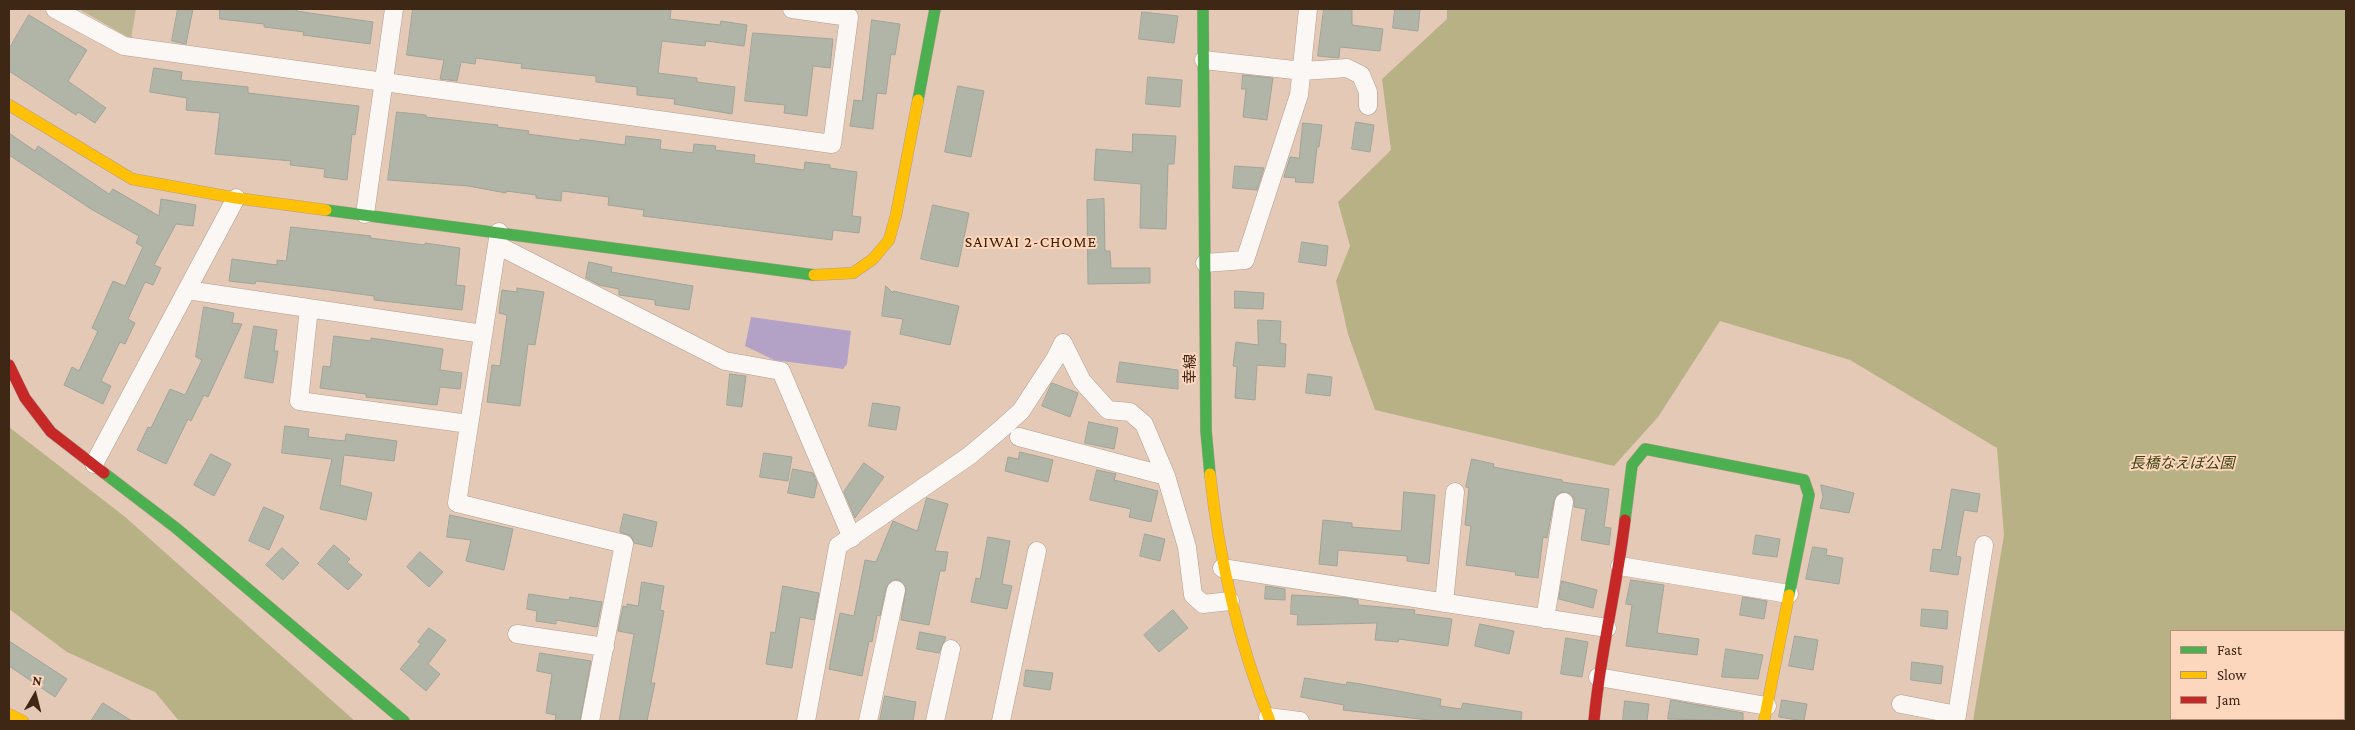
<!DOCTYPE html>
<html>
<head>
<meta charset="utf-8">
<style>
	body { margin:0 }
	#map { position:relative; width:2355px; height:730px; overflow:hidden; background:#e5c9b7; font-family:"Crimson Pro",serif }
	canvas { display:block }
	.frame { position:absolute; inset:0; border:10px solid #3f2716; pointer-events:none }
	.legend { position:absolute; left:2170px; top:630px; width:175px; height:90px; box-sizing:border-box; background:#fcd6bd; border:1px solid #b0907a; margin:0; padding:6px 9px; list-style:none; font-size:15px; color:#3f2716 }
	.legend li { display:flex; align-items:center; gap:10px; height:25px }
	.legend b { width:25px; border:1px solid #b0907a }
	.north { position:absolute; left:10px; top:670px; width:50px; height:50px; -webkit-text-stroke:4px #fcd6bd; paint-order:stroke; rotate:8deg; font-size:14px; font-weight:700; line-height:20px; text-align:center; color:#3f2716 }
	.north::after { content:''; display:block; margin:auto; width:18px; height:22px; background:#3f2716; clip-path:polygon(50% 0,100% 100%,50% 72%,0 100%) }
</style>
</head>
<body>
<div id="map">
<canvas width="2355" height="730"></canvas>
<div class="frame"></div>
<ul class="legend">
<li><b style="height:6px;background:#4caf50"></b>Fast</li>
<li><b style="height:6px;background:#ffc107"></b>Slow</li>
<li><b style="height:6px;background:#c62828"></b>Jam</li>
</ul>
<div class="north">N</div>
</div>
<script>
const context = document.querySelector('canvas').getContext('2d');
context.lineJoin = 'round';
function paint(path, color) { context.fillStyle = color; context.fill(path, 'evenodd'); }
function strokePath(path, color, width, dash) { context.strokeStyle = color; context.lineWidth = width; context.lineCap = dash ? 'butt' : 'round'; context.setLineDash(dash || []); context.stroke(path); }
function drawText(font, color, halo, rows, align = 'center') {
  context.font = font + ' "Crimson Pro","Noto Sans JP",serif'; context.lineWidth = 4; context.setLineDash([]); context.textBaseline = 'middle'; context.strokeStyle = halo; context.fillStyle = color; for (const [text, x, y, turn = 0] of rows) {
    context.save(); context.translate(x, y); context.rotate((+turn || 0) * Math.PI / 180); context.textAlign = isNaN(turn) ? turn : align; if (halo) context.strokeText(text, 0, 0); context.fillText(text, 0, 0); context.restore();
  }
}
const green = new Path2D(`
	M79,9H136L131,39Z`);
const forest = new Path2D(`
	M1447,9H2346V721H1973L2004,535L1997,448L1850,360L1720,321L1658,417L1614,466L1375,410L1348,334L1336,281L1350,246L1338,202L1391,150L1382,79L1447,19ZM2171,631H2344V719H2171Z
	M9,427L124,516L355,721H179L155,692L67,652L9,609Z`);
const water = new Path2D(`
	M751,317L851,331L847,364L843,369L774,360L745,346Z`);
const building = new Path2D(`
	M178,9H193L186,44L172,41Z
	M220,9H297L296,11L373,22L370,44L303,35L304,32L264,27V24L220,19Z
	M413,9H671L670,19L720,25L721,21L747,25L744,46L706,41L705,46L662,41L658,73L697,78V82L735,87L732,114L674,104L675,99L637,95V87L596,82V76L521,68L522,64L476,58L475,64L461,62L457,81L440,79L444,60L407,55Z
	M1324,9H1352V25L1383,29L1380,51L1340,47L1339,58L1318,56Z
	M1395,9H1420L1418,31L1393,28Z
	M1142,12L1178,16L1174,43L1139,39Z
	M29,15L87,50L68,81L106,108L95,123L78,112L76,115L9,71V49Z
	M872,20L900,24L895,55L891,54L886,94L877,93L873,129L850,126L854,100L862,101Z
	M753,33L833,39L830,68L813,66L807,116L784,113L785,105L745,101Z
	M154,68L182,72L181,80L248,87V93L359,106L355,135L352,134L347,180L324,177L325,169L290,165L291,161L215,154L220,113L186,110L187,98L150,92Z
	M1243,75L1273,78L1267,120L1243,117L1246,89H1242Z
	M1148,77L1182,80L1180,107L1146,104Z
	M958,86L984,91L971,157L945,152Z
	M397,112L426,115V117L498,125L497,127L529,131L528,134L580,141V139L625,145L626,136L661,140L660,149L693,153L694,144L716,146L715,150L755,155L754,163L804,170L805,162L830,165V168L857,172L852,216L861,217L859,233L833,230L832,240L643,216L644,210L608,205L609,197L562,191L561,201L536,198V195L506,191V193L468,186L388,180Z
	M1356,122L1374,125L1370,152L1352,149Z
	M1303,123L1322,125L1319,147H1317L1313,183L1295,182L1296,178L1284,177L1290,157L1299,158Z
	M9,133L35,151L38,146L109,194L113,189L159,216L161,199L196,205L193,226L176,224L154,265L161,268L153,285L145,282L128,319L135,323L125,344L120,342L101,381L111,386L103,404L64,385L72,367L79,371L98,331L92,328L113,281L125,286L143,247L136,243L139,236L91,209L9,155Z
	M1133,134L1176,136L1174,164H1168L1166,229L1140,228L1141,184L1094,180L1096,149L1132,152Z
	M1235,166L1264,168L1257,190L1233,188Z
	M1104,199L1105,251H1110L1111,268H1150V283L1088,284L1087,200Z
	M933,205L969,213L958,267L921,259Z
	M291,227L371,236L370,238L425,245V243L460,248L456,285L465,286L462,310L374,300V296L315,288L256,281L255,284L229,281L232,259L277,265V260L286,261Z
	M1302,242L1328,246L1326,266L1299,262Z
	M589,262L612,267L611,272L693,286L689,310L655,305V300L619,295V289L599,285L586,278Z
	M886,286L893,293V291L959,306L950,345L900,334L903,319L882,316Z
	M517,288L544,292L535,345L528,344L520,406L487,402L492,365L500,366L507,315L499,313L502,290L517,292Z
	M1235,291L1264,293L1263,309L1235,308Z
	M204,307L234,313L232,323L242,324L208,397L204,395L191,421L188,419L166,464L137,450L148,427L151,428L170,389L185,395L202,360L196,357Z
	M1258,320L1281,321L1280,343L1286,344L1285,367L1257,365L1255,400L1235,398L1237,367L1233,366L1236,342L1258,345Z
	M254,326L277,330L274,351H278L273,383L245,378Z
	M334,336L371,341V338L443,349L440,370L462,373L460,389L440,387L437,405L366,397V394L320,388L323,366L330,367Z
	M1120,362L1178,370V389L1117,382Z
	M730,374L746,376L742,407L727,405Z
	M1308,374L1332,377L1330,396L1306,393Z
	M1052,383L1078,393L1070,417L1042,406Z
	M873,403L900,407L896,430L869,426Z
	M1089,422L1118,428L1114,449L1085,443Z
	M285,426L309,429L308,437L345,441L346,434L397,441L394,461L344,455L340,485L372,493L366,520L320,509L332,459L282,453Z
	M1020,452L1053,460L1048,482L1005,471L1008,457L1018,459Z
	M764,453L792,457L788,481L760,477Z
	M211,454L231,464L214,496L194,485Z
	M1472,459L1494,464L1493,467L1562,480V482L1609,489L1604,527L1611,528L1609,545L1581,540L1586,509L1574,507V499L1571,494L1561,492L1554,500L1547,538L1543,537L1538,578L1515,575L1516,572L1466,565L1471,526L1465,525L1469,488L1466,487Z
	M864,463L884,477L855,518L844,492Z
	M793,469L813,473L817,483L814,498L788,493Z
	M1097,470L1116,474L1114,480L1158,491L1151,522L1129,517L1131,509L1090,500Z
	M1821,485L1854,493L1849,513L1820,508L1823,497Z
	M1952,489L1980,494L1977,512L1964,510L1956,556L1961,557L1958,575L1930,571L1933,549L1941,550Z
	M1404,492L1435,495L1429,564L1407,561V556L1338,550L1337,566L1319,564L1323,520L1352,523V527L1401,531Z
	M927,498L948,504L935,551L948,552L945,571H940L929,625L901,620L906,587L899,580H892L886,588L880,616L877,615L872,642L869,641L862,676L829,669L840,613L854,616L865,560L876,562L893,521L917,531Z
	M264,507L284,516L269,550L249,541Z
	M624,514L657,522L652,547L634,543L631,536L620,532Z
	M450,515L513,529L504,570L466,561L471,540L447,537Z
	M1145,534L1165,539L1160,561L1140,556Z
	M1756,535L1780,539L1777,557L1753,554Z
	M988,537L1010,541L1002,584L1012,586L1007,609L971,602L976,578L980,579Z
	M334,545L350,559L347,562L362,575L348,590L318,564Z
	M1813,547L1827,549L1826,555L1843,558L1839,584L1806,579Z
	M282,548L299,563L283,580L266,565Z
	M420,552L443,572L429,587L407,567Z
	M1631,580L1664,585L1657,633L1699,639L1697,655L1626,646L1632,605L1626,604Z
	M1562,581L1597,590L1593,608L1559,599Z
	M642,582L664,586L660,610L664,611L651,683H655L647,721H619L634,634L618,631L623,606L627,607V604L638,606Z
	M783,586L819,593L814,620L800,617L792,668L766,664L771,632L775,633Z
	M1266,586L1285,589V600L1265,599Z
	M529,594L569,600L570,597L602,602L597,627L556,620V624L536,621L537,611L527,609Z
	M1292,595L1348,598L1358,600V605L1415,610L1414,614L1452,619L1448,646L1399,639L1398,642L1375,640L1377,623L1297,625L1298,615L1291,614Z
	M1743,597L1767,601L1764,619L1740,615Z
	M1922,609L1948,611L1947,629L1921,626Z
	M1173,610L1188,628L1159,652L1144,635Z
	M1480,624L1514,631L1509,654L1475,646Z
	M429,628L446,640L428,664L440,674L426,691L400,669L421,644L418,642Z
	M920,632L946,637L939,653L917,649Z
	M1795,636L1818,640L1813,670L1789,666Z
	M1566,638L1588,642L1582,677L1561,674Z
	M9,641L67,679L55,697L9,666Z
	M1726,649L1763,655L1758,679L1722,677Z
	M540,653L591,661L580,721H555L556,715L546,713L552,674L537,671Z
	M1912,662L1943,666L1941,684L1911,680Z
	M1026,670L1053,673L1050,690L1024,686Z
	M1305,678L1346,685L1347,682L1361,684L1441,699L1440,706L1461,709L1463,703L1522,712L1521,721H1437L1343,710L1344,705L1301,697Z
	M885,696L916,702L913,721H880Z
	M1671,700L1743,713V721L1668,719Z
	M1782,700L1807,704L1804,721L1779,717Z
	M1625,701L1649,704L1647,721H1623Z
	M103,703L132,721H91Z`);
const street = new Path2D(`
	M55,9L124,46L832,144L849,17L792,9
	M1204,60L1303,71L1347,68L1361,75L1368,92V106
	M365,214L394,9
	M499,232L457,503L624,544L590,721
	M497,245L725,361L781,371L852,538
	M1205,263L1245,260L1299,95L1308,9
	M187,290L483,334
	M309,308L299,401L469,424
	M1063,343L1082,381L1108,410L1130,412L1144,424L1166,476L1187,547L1193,595L1203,604L1230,601
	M1019,437L1166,476
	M94,464L236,198
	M1620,566L1789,594
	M1222,568L1607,628
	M1444,603L1455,492
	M1545,619L1564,502
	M517,634L605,647
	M1598,677L1767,706
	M1901,704L1957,715
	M1268,717L1300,721
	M806,721L838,546L969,456L1000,430L1021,411L1055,359L1063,343
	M868,721L896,590
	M935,721L951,649
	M1001,721L1037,551
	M1956,721L1984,545`);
const fast = new Path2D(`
	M1203,9L1206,431L1210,474
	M918,100L935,9
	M326,210L814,275
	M104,473L176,528L404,721
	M1625,520L1632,465L1645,449L1804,480L1809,495L1789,595`);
const slow = new Path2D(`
	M9,105L132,179L236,198L326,210
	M814,275L853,273L873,259L889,240L896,215L918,100
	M1210,474C1219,560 1238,641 1270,721
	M9,714L23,721
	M1764,721L1789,595`);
const jam = new Path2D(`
	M9,365L25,398L51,432L104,473
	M1594,721C1600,653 1617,588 1625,520`);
const streetNames = [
	["幸線",1190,369,-90]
];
const parkNames = [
	["長橋なえぼ公園",2182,463]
];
const neighbourhoodNames = [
	["SAIWAI 2-CHOME",1031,242]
];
paint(green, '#beb593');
paint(forest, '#b8b186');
paint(water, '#b4a2c6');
paint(building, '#b0b5a8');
strokePath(building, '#a0a498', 1);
strokePath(street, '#b49c8d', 19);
strokePath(fast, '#b49c8d', 12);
strokePath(slow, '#b49c8d', 12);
strokePath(jam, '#b49c8d', 12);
strokePath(street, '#fbf7f4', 18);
strokePath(fast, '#4caf50', 11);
strokePath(slow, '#ffc107', 11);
strokePath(jam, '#c62828', 11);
drawText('15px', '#3f2716', '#fcd6bd', streetNames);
drawText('italic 15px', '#3e4312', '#fcd6bd', parkNames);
context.letterSpacing = '1px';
drawText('16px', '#431d00', '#fcd6bd', neighbourhoodNames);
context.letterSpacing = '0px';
</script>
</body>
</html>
